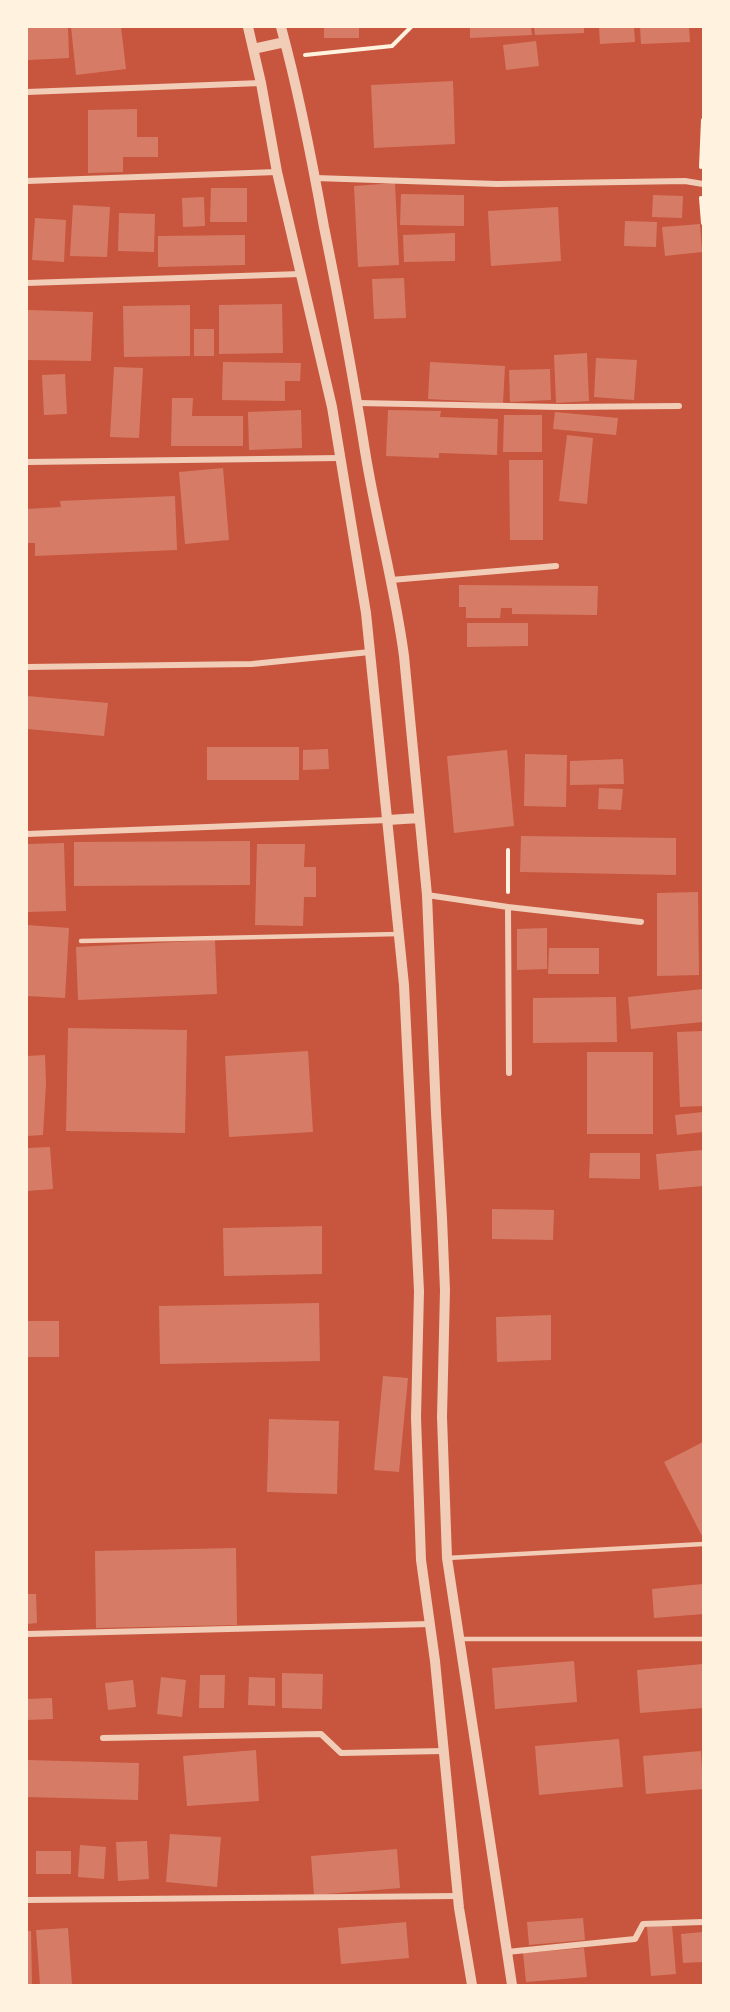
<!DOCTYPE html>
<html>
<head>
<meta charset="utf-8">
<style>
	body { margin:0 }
	#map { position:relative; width:730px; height:2012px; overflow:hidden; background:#c8553d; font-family:"Fira Sans Condensed",sans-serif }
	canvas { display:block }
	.frame { position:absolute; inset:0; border:28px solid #fff3e0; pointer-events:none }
</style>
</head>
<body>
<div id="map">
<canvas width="730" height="2012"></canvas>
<div class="frame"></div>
</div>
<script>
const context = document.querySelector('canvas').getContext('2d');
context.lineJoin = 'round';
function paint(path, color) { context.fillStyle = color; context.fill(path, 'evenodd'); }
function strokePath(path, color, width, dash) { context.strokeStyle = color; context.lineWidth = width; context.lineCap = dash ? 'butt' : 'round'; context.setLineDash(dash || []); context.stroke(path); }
const building = new Path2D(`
	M27,27H68L69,58L28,60Z
	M71,27H121L126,69L76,75Z
	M324,27H359V38H324Z
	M470,27H531L532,35L470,38Z
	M534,27H584V33L535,35Z
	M599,27H634L635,42L600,44Z
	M640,27H689L690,42L641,44Z
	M536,41L539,66L506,70L503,45Z
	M453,81L455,144L374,148L371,85Z
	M137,109V137H158V157H123V172L88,173V110Z
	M395,183L399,265L358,267L354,186Z
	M211,188H247V222H210Z
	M401,194L464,195V226L400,225Z
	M653,195L683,196L682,218L652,217Z
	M204,197L205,226L183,227L182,198Z
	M73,205L110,207L107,257L70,256Z
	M558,207L561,261L491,266L488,211Z
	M119,213L155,214L154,252L118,251Z
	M35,218L66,220L64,262L32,260Z
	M625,221L657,222L656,247L624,246Z
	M700,224L702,252L665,256L662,227Z
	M455,233V261L404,262L403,235Z
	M245,235V265L158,267V236Z
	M404,278L406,318L374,319L372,279Z
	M282,304L283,353L219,354V305Z
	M190,305V356L124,357L123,306Z
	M27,310L93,312L91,361L27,360Z
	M194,329H214V356H194Z
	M587,353L589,401L556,403L554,355Z
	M596,358L637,360L634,400L594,397Z
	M223,362L301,363L300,381H285V401L222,400Z
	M430,362L505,366L503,403L428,399Z
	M114,367L143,368L139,438L110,437Z
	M550,369L551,400L510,402L509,370Z
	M65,374L67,414L44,415L42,375Z
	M172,398H193L192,416H243V446H171Z
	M301,410L302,448L249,450L248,412Z
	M388,410L441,411L440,417L498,419L497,455L439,453V458L386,456Z
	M555,412L618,418L616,435L553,429Z
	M504,415H542V452H503Z
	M567,435L593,438L587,504L559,501Z
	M509,460H543V540H510Z
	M223,468L229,540L185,544L179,472Z
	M175,496L177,550L35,556V543H27V509L61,507L60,501Z
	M459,585L598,586L597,615L512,614V608H501L500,618H466V607H459Z
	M467,623H528V646L467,647Z
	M27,696L108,703L104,736L27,729Z
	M207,747H299V780H207Z
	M328,749L329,769L303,770V750Z
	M507,750L514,826L454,833L447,756Z
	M525,754L567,755L566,807L524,806Z
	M623,759L624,784L570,785V761Z
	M599,788L623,789L621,810L598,809Z
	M521,836L676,838V875L520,872Z
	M250,841V885L74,886V842Z
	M64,843L66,911L27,912V844Z
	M257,844H305L304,867H316V897H304L303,926L255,925Z
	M698,892L699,975L657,976V893Z
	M27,925L69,928L65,998L27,996Z
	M547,928V969L517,970V929Z
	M215,940L217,994L78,1000L76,947Z
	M549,948H599V974H548Z
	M703,989V1022L631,1029L628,997Z
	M616,997L617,1042L533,1043V998Z
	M68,1028L187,1030L185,1133L66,1131Z
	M703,1031V1106L680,1107L677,1032Z
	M308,1051L313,1132L229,1137L225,1056Z
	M587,1052H653V1134H587Z
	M45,1055L46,1083L43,1135L27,1136V1056Z
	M703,1112V1132L677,1135L675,1115Z
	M50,1147L53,1189L27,1191V1148Z
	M703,1150V1186L659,1190L656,1154Z
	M590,1153H640V1179L589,1178Z
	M492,1209L554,1210L553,1240L492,1239Z
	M322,1226V1274L224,1276L223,1228Z
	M319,1303L320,1361L160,1364L159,1306Z
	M551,1315V1360L497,1362L496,1317Z
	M27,1321H59V1357H27Z
	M383,1376L408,1378L399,1472L374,1470Z
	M269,1419L339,1421L337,1494L267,1492Z
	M703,1442V1538L664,1462Z
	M236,1548L237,1625L96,1628L95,1551Z
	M703,1584V1614L654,1618L652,1589Z
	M27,1594H36L37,1623L27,1624Z
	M574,1661L577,1702L495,1709L492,1668Z
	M703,1664V1708L640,1713L637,1670Z
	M282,1673L323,1674L322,1709L282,1708Z
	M200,1675H225L224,1708H199Z
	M161,1677L186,1680L182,1717L157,1714Z
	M249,1677L275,1678V1706L248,1705Z
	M133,1680L136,1707L108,1710L105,1683Z
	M52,1698L53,1719L27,1720V1699Z
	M619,1739L623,1787L539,1795L535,1746Z
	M256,1750L259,1801L187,1806L183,1756Z
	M701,1751L703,1789L646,1794L643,1756Z
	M27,1760L139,1763L138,1800L27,1797Z
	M170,1834L221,1837L217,1887L166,1882Z
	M147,1841L149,1879L118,1881L116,1842Z
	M80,1845L106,1847L104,1879L78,1877Z
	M397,1849L400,1888L314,1895L311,1856Z
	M36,1851H71V1874H36Z
	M583,1918L585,1940L529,1945L527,1922Z
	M406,1922L409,1958L341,1964L338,1928Z
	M672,1925L676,1974L651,1976L647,1927Z
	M68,1928L72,1985H40L36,1930Z
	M27,1931H31L32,1985H27Z
	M703,1932V1962L683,1963L681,1934Z
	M584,1948L587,1977L526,1982L523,1953Z`);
const path = new Path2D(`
	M305,55L392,46L411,27
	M701,167L703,120
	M701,198L703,223
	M508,892V850`);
const service = new Path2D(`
	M81,941L399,934
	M447,1558L703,1544
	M460,1639H703`);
const minor = new Path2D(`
	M27,92L261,83
	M315,178L497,184L685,181L703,184
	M27,181L277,172
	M27,283L301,274
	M358,403L560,407L679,406
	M27,462L340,458
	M391,580L556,566
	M27,667L252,664L370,652
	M27,834L388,820
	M427,895L508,907L509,1073
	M508,907L641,922
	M27,1634L430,1624
	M103,1738L321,1734L341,1753L443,1751
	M27,1900L458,1896
	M507,1952L635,1939L643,1924L703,1922`);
const tertiary = new Path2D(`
	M248,27L261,83L277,172L332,407L366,613L404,985L419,1291L416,1417L421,1560L435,1661L459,1908L472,1985
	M281,27C299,93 312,160 324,227C339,301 353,376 365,451C376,520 395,587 404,656L427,895L436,1113L442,1218L445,1290L442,1417L447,1558L512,1985
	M253,49L285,42
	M388,820L419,818`);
paint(building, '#d67c66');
strokePath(path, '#fff3e0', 4);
strokePath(service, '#f1ccb7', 4.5);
strokePath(minor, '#f1ccb7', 6);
strokePath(tertiary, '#f1ccb7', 10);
</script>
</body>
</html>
